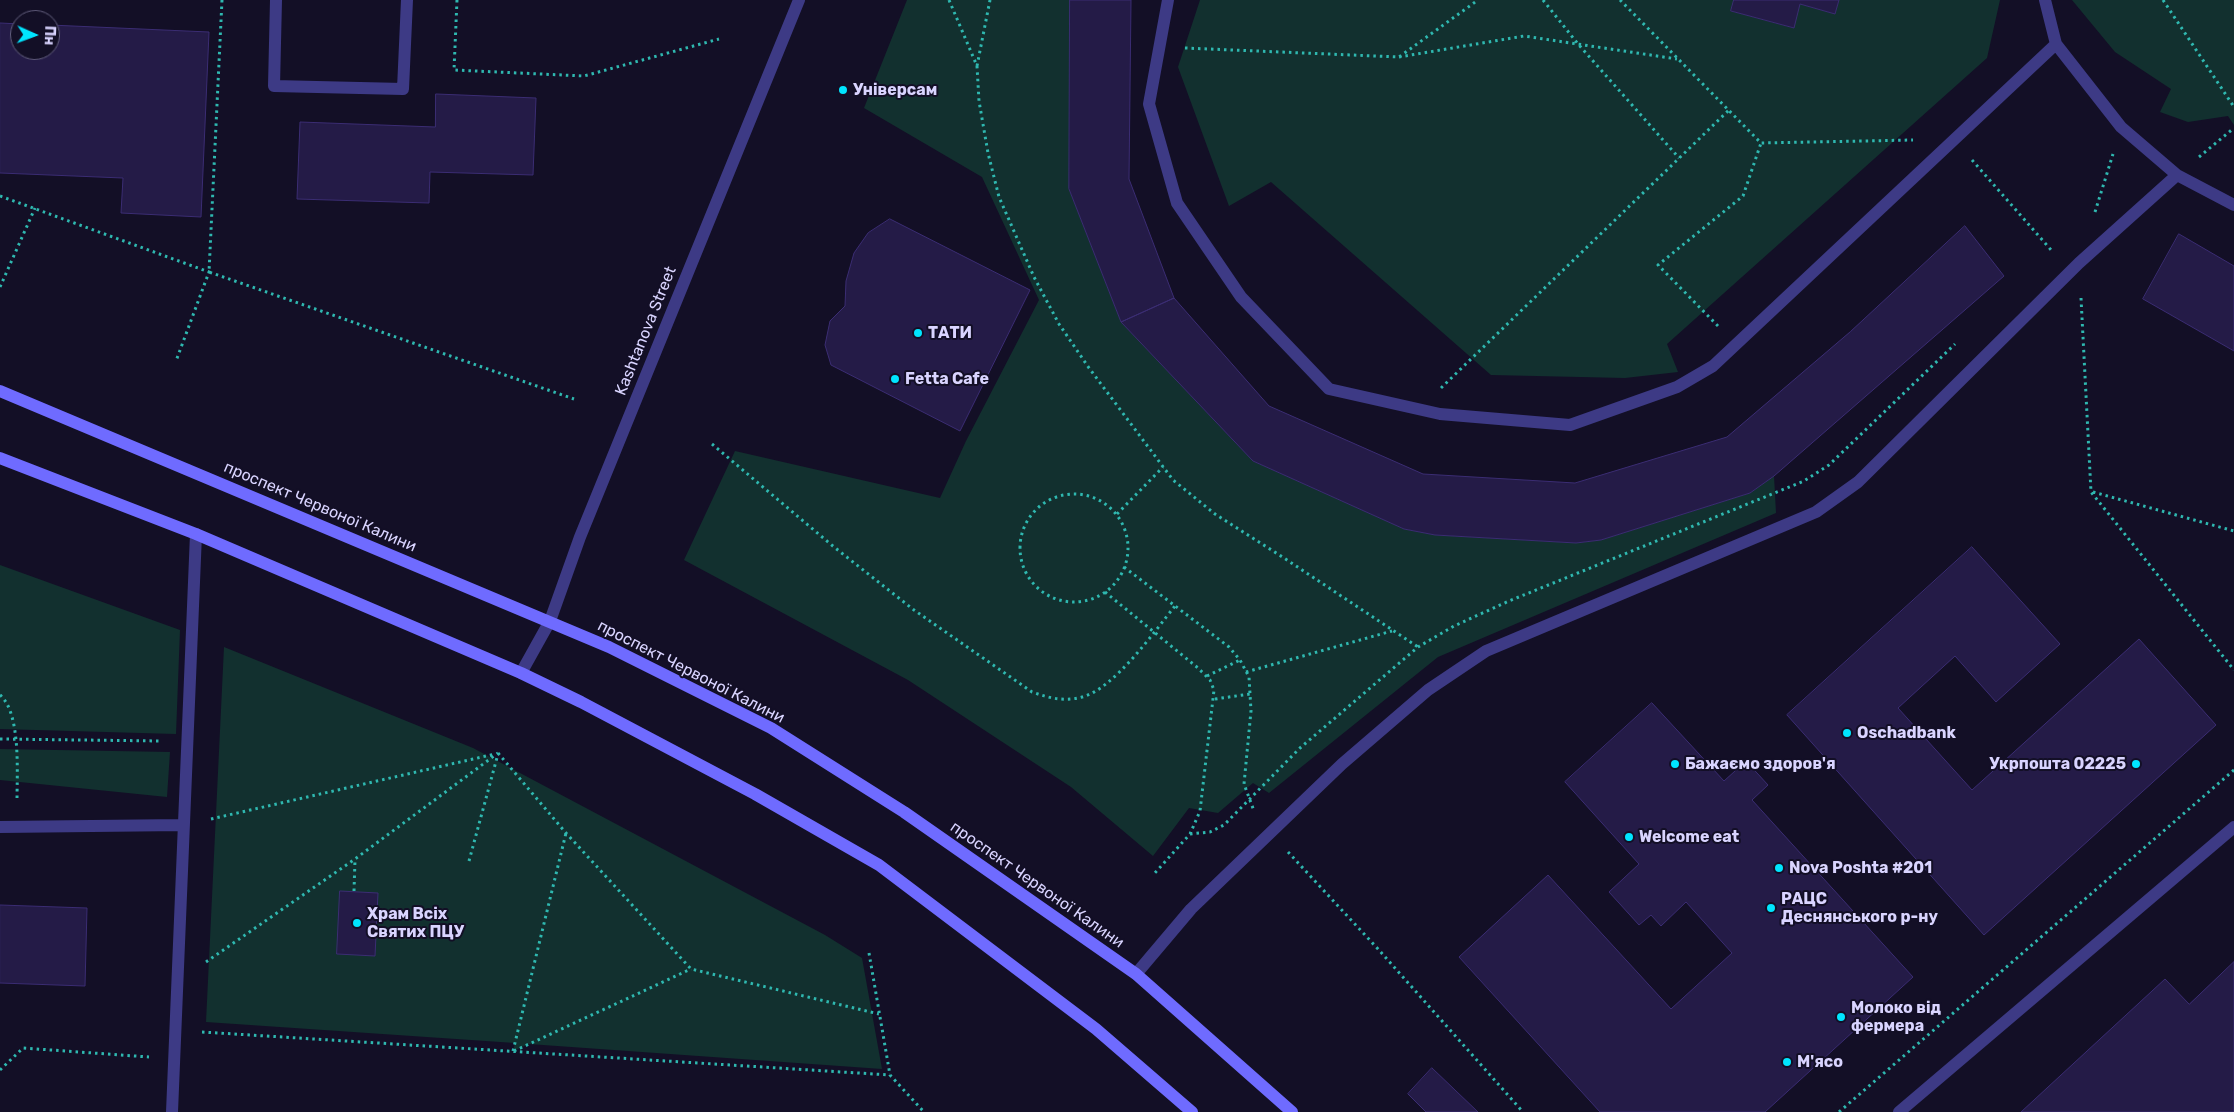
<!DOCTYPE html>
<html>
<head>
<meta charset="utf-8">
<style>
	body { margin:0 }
	#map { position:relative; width:2234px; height:1112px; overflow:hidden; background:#130f26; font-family:Rubik,sans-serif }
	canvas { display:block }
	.north { position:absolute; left:10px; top:10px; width:50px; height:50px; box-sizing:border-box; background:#130f26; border:1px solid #625e7d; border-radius:50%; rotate:92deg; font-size:14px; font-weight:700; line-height:20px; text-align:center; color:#d9d4ff }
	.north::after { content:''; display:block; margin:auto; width:18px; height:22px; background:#00e5ff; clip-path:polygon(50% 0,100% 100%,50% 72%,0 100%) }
</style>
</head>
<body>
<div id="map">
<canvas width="2234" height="1112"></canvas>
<div class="north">Пн</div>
</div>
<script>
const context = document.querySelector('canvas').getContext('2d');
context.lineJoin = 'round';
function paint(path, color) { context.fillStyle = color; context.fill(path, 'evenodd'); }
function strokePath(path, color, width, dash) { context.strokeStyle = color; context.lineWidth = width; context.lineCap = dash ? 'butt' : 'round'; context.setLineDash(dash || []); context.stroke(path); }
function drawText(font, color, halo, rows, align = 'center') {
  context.font = font + ' Rubik,sans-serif'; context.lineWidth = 4; context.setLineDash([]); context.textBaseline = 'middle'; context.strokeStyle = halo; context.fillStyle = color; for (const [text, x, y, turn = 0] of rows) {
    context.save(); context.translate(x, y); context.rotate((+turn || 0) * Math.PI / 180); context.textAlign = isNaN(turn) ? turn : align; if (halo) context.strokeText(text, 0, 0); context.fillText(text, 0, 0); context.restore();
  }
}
const green = new Path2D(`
	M907,0H1070L1069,189L1121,322L1253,461L1404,529L1435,535L1576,543L1601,540L1750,493L1774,476L1776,513L1438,657L1269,793L1253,783L1218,813L1189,808L1153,856L1071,787L908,680L684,560L735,451L940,498L966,441L1039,300L982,177L864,108Z
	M1200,0H1734L1731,11L1793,28L1800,4L1835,14L1839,0H2000L1987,58L1667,344L1678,372L1625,378L1491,375L1271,182L1229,206L1178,67Z
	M2072,0H2234V125L2228,116L2188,122L2160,112L2171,89L2115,52Z
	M0,565L180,630L176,734L0,729Z
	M224,647L473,748L825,935L862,958L882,1069L529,1044L513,1051L515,1043L206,1022Z
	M0,749L170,752L167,797L0,780Z`);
const building = new Path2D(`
	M1070,0H1131L1129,179L1174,298L1121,322L1069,189Z
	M1734,0H1839L1835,14L1800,4L1794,28L1731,11Z
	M0,23L20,24V50H50V25L209,32L201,217L121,213L123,178L0,173Z
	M436,94L536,98L533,175L430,172L429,203L297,199L300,122L435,127Z
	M890,219L1030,290L960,431L831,365L825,345L830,321L845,306L846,281L854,253L868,233Z
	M1965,226L2004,276L1774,476L1750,493L1601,540L1576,543L1435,535L1404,529L1253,461L1121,322L1174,298L1269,406L1423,474L1575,483L1727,437L1850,332Z
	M2179,234L2234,266V351L2143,299Z
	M1972,547L2060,644L1996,702L1955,656L1898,708L1972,790L2139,639L2216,725L1984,935L1787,715Z
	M1652,703L1724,781L1746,761L1768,785L1752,800L1913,977L1765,1112H1600L1459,957L1548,875L1671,1009L1732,953L1686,902L1661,926L1651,915L1639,925L1609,892L1639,864L1565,782Z
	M340,891L378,893L375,956L337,954Z
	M0,905L87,908L85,986L0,983Z
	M2234,962V1112H2021L2165,979L2189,1004Z
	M1432,1068L1478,1112H1426L1408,1094Z`);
const path = new Path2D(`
	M222,0L209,272L574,399
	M457,0L454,70L584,76L719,39
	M949,0L977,66L979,101L988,153L999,197L1034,277L1059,324L1089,368L1173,480L1215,514L1284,558L1418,647
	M1543,0L1578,44L1679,158
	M1620,0L1761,143L1913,140
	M2163,0L2234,107
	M1185,48L1399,57L1478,0
	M1399,57L1524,36L1677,59
	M977,66L990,0
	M2199,157L2234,128
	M1972,160L2052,251
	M0,196L209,272L176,361
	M2095,212L2113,154
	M0,287L35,208
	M2081,298L2091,492L2234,670
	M1718,326L1658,265L1743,196L1761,143
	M1441,388L1729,110
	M712,444L834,547L914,610L1032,692C1049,698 1064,702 1082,697C1114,689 1154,632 1175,606
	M2093,492L2234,531
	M1020 548a54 54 0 1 1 108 0a54 54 0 1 1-108 0Z
	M1117,514L1163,467
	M1124,567L1229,647L1240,660L1249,677L1251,711L1244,784L1254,811
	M1105,592L1198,668L1210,680L1214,690L1200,811L1190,834L1154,874
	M1246,672L1392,631
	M1207,676L1240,660
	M0,695C21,713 17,773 17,800
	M1215,699L1250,694
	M0,739L162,741
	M498,753L566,833L691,969L879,1014
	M211,819L495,754
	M1190,834L1210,832L1224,825L1300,748L1418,647L1454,626L1509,601L1804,481L1829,465L1955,344
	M1288,852L1378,949L1523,1112
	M469,861L498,754
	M354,891L355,860
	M869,953L890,1075L924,1112
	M206,962L355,859L498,753
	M202,1032L890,1075
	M513,1051L566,833
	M514,1051L691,969
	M0,1070L23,1048L149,1057
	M1839,1112L2234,770`);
const service = new Path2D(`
	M276,0L274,86L403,89L407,0
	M1168,0L1149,104L1177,203L1241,297L1329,389L1440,414L1570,425L1677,387L1713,366L2056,44
	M2045,0L2056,44L2121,127L2177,175L2234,205
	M0,827L183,825
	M1136,974L1191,909L1342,764L1428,690L1486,651L1816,512L1858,482L2079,263L2177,175
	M172,1112L196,534
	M1899,1112L2234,827`);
const tertiary = new Path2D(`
	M521,673L550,621L580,537L799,0`);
const secondary = new Path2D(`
	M0,391L609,647L771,728L904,812L1136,974L1292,1112
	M0,458L196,534L521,673L581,702L755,794L879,865L1096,1029L1192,1112`);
const markers = [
	[843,90,5,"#00e5ff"],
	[918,333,5,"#00e5ff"],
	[895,379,5,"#00e5ff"],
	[1847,733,5,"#00e5ff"],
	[1675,764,5,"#00e5ff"],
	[2136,764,5,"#00e5ff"],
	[1629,837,5,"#00e5ff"],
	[1779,868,5,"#00e5ff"],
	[1771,908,5,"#00e5ff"],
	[357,923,5,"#00e5ff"],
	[1841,1017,5,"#00e5ff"],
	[1787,1062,5,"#00e5ff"]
];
const poiNames = [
	["Універсам",853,90],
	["ТАТИ",928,333],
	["Fetta Cafe",905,379],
	["Oschadbank",1857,733],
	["Бажаємо здоров'я",1685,764],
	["Укрпошта 02225",2126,764,"right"],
	["Welcome eat",1639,837],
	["Nova Poshta #201",1789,868],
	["РАЦС",1781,899],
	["Деснянського р-ну",1781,917],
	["Храм Всіх",367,914],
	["Святих ПЦУ",367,932],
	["Молоко від",1851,1008],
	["фермера",1851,1026],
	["М'ясо",1797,1062]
];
const streetNames = [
	["Kashtanova Street",646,331,-68],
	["проспект Червоної Калини",320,507,23],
	["проспект Червоної Калини",691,672,27],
	["проспект Червоної Калини",1037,885,35]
];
paint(green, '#12302f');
paint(building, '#241b47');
strokePath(building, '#3b2d73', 1);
strokePath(path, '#2fb8b0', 3, [2.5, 4]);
strokePath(service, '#3d3a85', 12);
strokePath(tertiary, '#3d3a85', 12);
strokePath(secondary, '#6f6bff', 12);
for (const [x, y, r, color] of markers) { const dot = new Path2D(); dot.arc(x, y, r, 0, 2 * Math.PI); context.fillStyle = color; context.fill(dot); strokePath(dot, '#130f26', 2); }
drawText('bold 16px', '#d9d4ff', '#130f26', poiNames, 'left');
drawText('16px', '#d9d4ff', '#130f26', streetNames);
</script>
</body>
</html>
